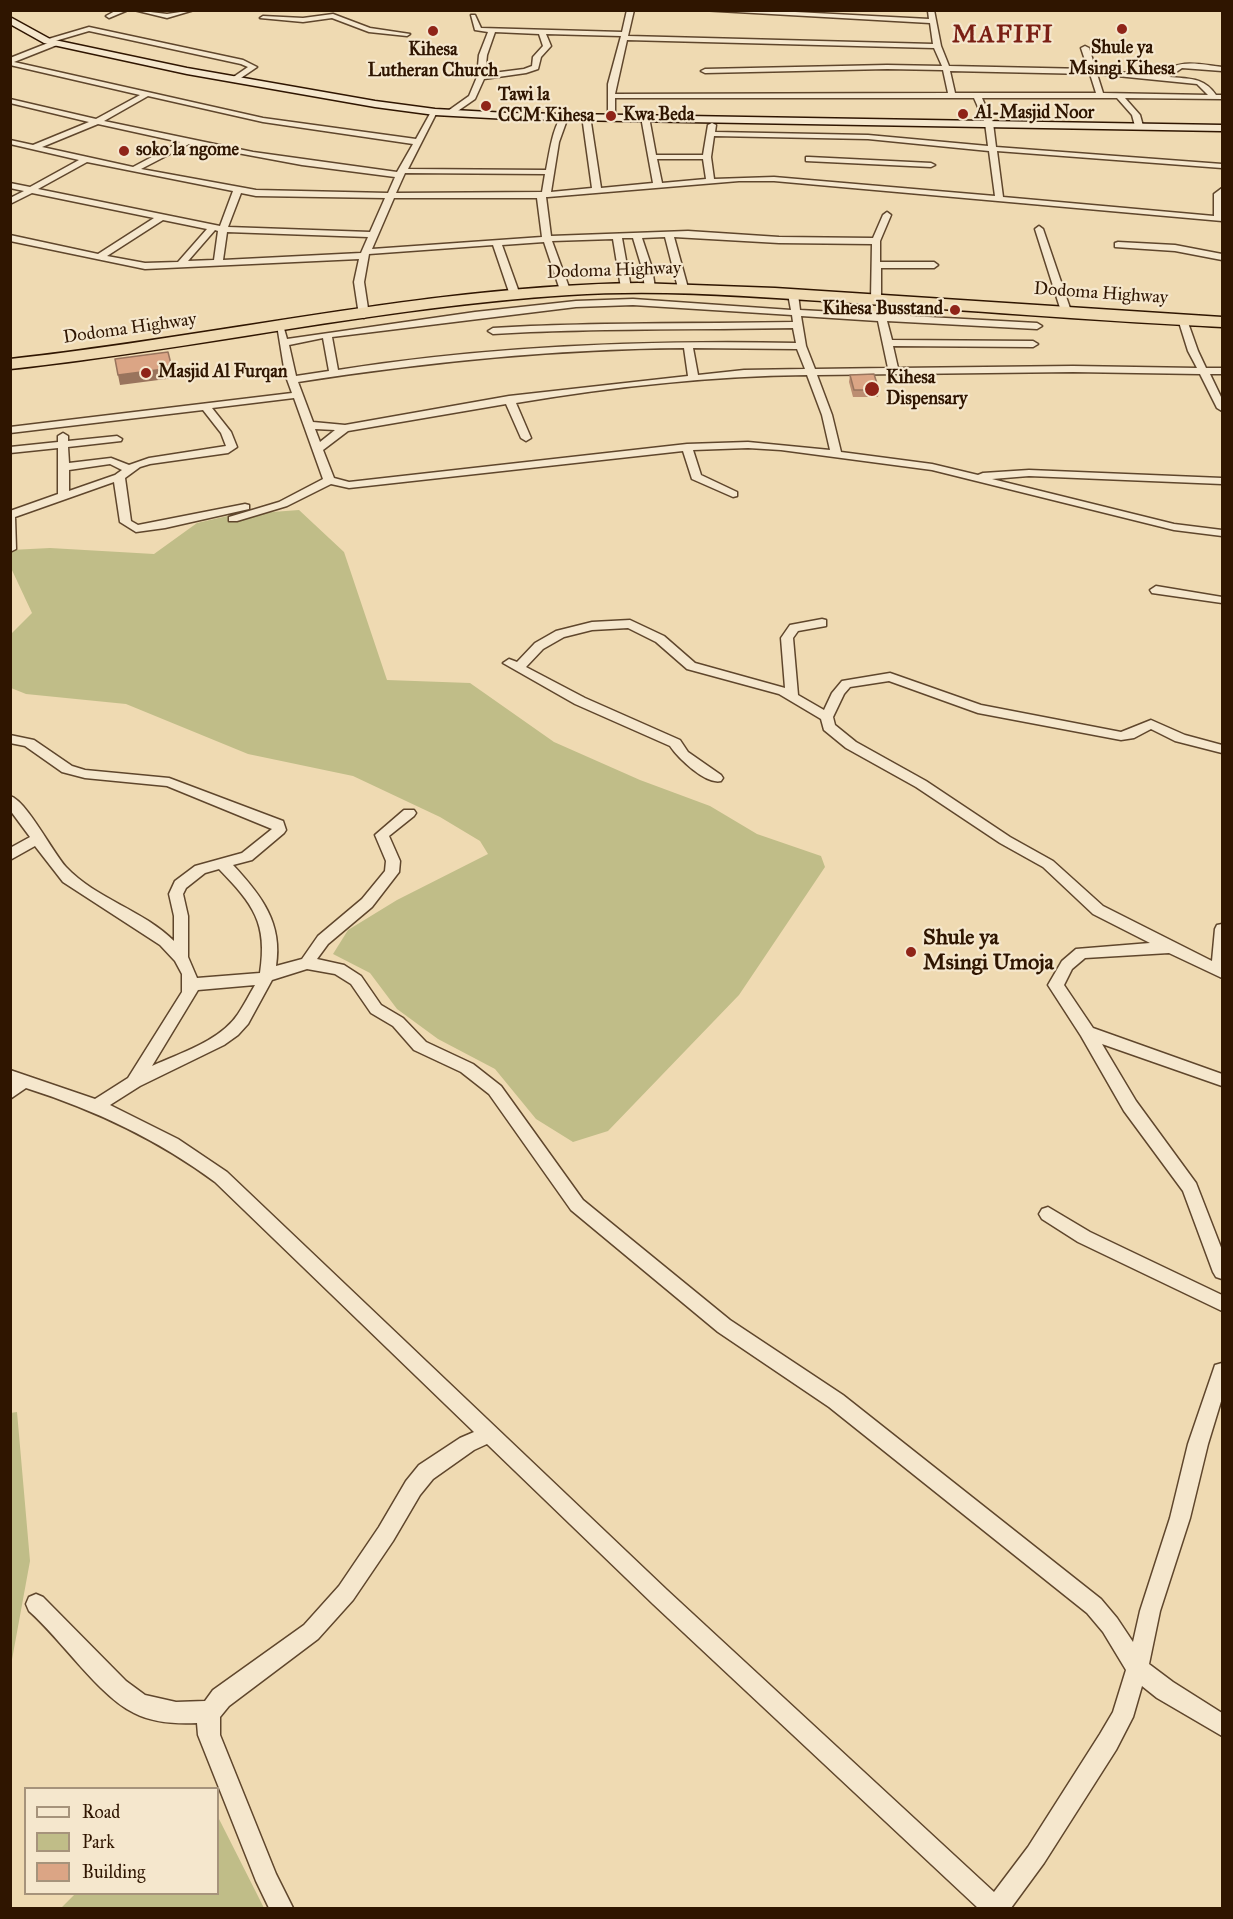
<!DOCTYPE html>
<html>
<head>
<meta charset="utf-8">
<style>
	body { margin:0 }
	#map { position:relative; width:1233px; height:1919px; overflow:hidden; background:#efdab2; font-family:"IM FELL Great Primer",serif }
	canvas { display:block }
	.frame { position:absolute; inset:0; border:12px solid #2f1500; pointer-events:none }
	.legend { position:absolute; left:24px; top:1787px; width:195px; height:108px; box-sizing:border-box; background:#f5e7cd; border:2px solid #a6937b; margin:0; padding:8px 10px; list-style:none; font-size:18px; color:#2f1500 }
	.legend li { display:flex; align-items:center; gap:12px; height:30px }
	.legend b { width:30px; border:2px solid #a6937b }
</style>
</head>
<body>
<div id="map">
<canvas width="1233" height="1919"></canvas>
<div class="frame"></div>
<ul class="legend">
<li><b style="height:8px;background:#f5e7cd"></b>Road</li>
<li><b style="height:16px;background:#c0bd88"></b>Park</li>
<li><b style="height:16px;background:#dba585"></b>Building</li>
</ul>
</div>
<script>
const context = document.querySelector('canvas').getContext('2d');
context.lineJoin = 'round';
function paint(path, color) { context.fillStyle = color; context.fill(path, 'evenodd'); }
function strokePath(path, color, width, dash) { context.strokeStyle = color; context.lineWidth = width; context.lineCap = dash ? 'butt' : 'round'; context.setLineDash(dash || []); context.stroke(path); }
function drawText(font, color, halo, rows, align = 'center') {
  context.font = font + ' "IM FELL Great Primer",serif'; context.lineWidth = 4.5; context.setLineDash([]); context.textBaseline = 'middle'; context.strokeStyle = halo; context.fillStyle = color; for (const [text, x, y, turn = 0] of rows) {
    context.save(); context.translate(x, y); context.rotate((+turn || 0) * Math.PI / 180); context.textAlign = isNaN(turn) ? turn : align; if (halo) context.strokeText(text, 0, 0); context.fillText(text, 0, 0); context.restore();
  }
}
const green = new Path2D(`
	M299,510L344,552L387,680L470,683L554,742L640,780L710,806L757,834L821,856L825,867L739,995L608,1131L573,1142L536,1119L495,1069L438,1039L397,1009L370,973L333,954L348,930L397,900L488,854L480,841L440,817L353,776L248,754L126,704L26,694L11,688L10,635L32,613L11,568V550L50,548L154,554L197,523L232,515Z
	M17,1412L30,1561L11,1665L10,1413Z
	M218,1817L264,1908H61L75,1894H218Z`);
const street = new Path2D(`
	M117,10H128L109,18L106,16Z
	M134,10L167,14L194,10L167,18Z
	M627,10H634L628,36L933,44L930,23L701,10H757L929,19L928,11L934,10L941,46L949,66L1088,69L1081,48L1085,46L1089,48L1096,70L1162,76C1175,57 1203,65 1222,67V71L1182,68L1169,77C1189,79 1204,77 1216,95H1222V99L1125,98L1140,115L1143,126L1139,128L1135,126L1132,115L1117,98H982L993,123L996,147L1222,164V168L997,151L1003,197L1214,216V194L1222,188V221L774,181H739L548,197H546L551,236L688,231L779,237L873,238L883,215L887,212L891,215L880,241V262H934L938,265L934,268H881V299L876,302L871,299L872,244L779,243L674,237L688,288L683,291L678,288L665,237L642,238L652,268L655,288L650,291L645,288L642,268L633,238H622L631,288L626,291L621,288L613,239L552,241L570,290L565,293L560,290L544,242L502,245L520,295L515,298L510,295L493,245L369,254L364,282L369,315L364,318L359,315L354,282L359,259L145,269L10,241V235L98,254L154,218L32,193L10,204V198L24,191L10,188V183L30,187L79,160L10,144V140L33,145L89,122L10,103V99L96,119L140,95L10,65V58L48,43L45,42V40L89,27L243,60L257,67L235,82L232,78L248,67L241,64L89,31L55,41L57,45L14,62L263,118L416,139L432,110H438L408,169L546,170C549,156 553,122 564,115L568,117L559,142L551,192L592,188L582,116L586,114L590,116L601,188L653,183L641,117L645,115L649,117L656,155H703L708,125L712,123L716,125L715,132L868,135L988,146L985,123L974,98H615V116L608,118V84L621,36L546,34L551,46L541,57L538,69L526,73L484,79L475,99L452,115L445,113L469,96L477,77L479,55L488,32L475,30L471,15H475L481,28L622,32ZM495,32L539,34L543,46L533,57L532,66L524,69L485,74L487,55ZM627,40L934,48L942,66L887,65L705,69L701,71L705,73L887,69L943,70L948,93L615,94ZM950,71L1090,74L1096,93H955ZM1097,74L1197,84L1208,95L1103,93ZM148,96L263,122L413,144L397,172L253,152L104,121ZM98,124L180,142L133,167L42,147ZM714,136L868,139L989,151L995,196L774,177L714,179L711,157ZM189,144L302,165L395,177L388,193L256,190L141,169ZM657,159H703L706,179L662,183ZM87,162L233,191L220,226L38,189ZM405,173L545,174L542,192L396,193ZM241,193L256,196L385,198L370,232L228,227ZM394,198H537L542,237L372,249ZM163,220L207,229L178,262L145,263L107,256ZM215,230L218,231L214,260L188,261ZM227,232L368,237L361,253L223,260Z
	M333,14L370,28L410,34L407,36L369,32L332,18L303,22L260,18L263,16L303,18Z
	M809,157L931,163L935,165L931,167L806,161V157Z
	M1039,226L1043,229L1071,311L1069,313L1061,311L1035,229Z
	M1118,242L1175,245L1222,254V260L1175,251L1115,247V243Z
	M793,291L798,294L800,310L1037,323L1042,326L1037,329L887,321L892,340L1033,341L1038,344L1033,347L893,346L898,368L1073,366L1197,368L1188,351L1178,319L1186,317L1198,351L1206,368H1222V374H1210L1222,399V411L1217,408L1200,374L1073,372L817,375L832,415L841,452L932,464L978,475L983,473L1029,470L1222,478V484L1029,476L992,479L1174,524L1222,530V536L1174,530L932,470L781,450L748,448L693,450L701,475L737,492V496L733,497L692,479L683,451L349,488L331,484L287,506L237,521H229V517L279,502L323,479L294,398L212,408L231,432L237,447L228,453L150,464L140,467L125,478L131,521L138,525L245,504L249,505V509L165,528L136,532L120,522L114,482L15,517L16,549L10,552V511L58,494V448L10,453V447L58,442V436L63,433L68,436V441L117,436L122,439L121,441L68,447L69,463L111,458L129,465L149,458L226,446L221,433L203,410L10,433V427L292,393L285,374L277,325H283L287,339L475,312L576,301L633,299L791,310L788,294ZM633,305L792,315L793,322C693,324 593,322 493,328L488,331L493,334C593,328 693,330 793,328L796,343C643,340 490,346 338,370L332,337L576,307ZM801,316L878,321L888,368L815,369L806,346ZM323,338L329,371L296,376L289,345ZM684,348L688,376L509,396L345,425L313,422L298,382C426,362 554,349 684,348ZM693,348L797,349L805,369L744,370L698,375ZM807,375L822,415L830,450L748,442L687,444L349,482L334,478L323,450L348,431L506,404L521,438L526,441L531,438L516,403C611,387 710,376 807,375ZM315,429L335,430L320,442ZM110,464L122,470L115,475L69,491V470Z
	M1156,586L1222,597V603L1152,593L1150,590Z
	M822,619L826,620V626L798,631L793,638L798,695L824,710L832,693L842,681L890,673L981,705L1121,732L1151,720L1185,735L1222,745V753L1175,741L1151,729L1134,738L1121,740L978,713L889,681L850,687L844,694L833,717L835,725L856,742L926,781L1010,837L1053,861L1103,906L1212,961L1215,929L1217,925L1222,924V978L1169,953L1085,958L1072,969L1064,985L1093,1028L1222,1074V1086L1102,1044L1136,1101L1196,1183L1222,1250V1279L1216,1277L1213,1272L1183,1191L1124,1111L1081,1036L1048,985L1062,961L1076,949L1150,943L1093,914L1043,867L1000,843L916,787L846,748L824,730L821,719L779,694L687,669L656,642L628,628L592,630L564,637L543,649L526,667L585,698L680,740L688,752L721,775L723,778L721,781C706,785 678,758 670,746L575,704L503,663L509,659L517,662L535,643L556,631L592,622L630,620L664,636L695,663L785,688L781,638L790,625Z
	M10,735L34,740L72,766L85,770L169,778L283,821L286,830L284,833L252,860L233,865C261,895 283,923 276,966L302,959L318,936L362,899L385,871L386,861L375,835L404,810H414L416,813L414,816L389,836L400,861L399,872L372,907L328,944L317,959L344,965L361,976L381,1005L403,1018L426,1042L473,1064L501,1086L583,1200L730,1320L843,1395L1101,1599L1117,1618L1133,1642L1140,1611L1170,1518L1188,1444L1213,1371L1215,1365L1222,1363V1398L1208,1444L1190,1518L1160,1611L1149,1664L1173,1682L1222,1713V1736L1157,1698L1142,1686L1133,1717L1116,1750L1044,1863L1011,1908H978L653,1604L487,1444L474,1450L433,1479L420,1495L393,1541L353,1600L318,1639L229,1706L220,1717V1735L276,1874L293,1908H269L256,1881L198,1735L197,1723C177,1724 153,1723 134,1713C99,1696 61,1639 29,1611L26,1604L29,1597L36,1594L43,1597L126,1681L145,1695L176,1702L205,1701L213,1690L304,1625L339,1586L379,1527L406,1481L419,1465L460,1438L474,1432L215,1182C157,1139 95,1110 26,1088L10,1099V1070L95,1099L128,1078L182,992V974L175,961L160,945L63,882L35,846L10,860V848L30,837L10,810V796C26,800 53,853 66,867C96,899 143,910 174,941V916L169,894L175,881L195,866L242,853L272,829L167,786L85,778L62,772L25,746L10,743ZM219,869C253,904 268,923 260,973L197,978L188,957V916L183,894L186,888L205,873ZM307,969L335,974L351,984L371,1013L393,1026L414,1050L461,1072L489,1094L571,1210L718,1332L829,1407L1087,1613L1103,1632L1126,1670L1113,1712L1100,1734L1028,1847L994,1892L667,1590L227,1172L178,1139L110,1105L140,1086L224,1045L238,1035L248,1024L272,980ZM255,985C249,995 244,1005 238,1014C220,1041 180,1053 152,1066L198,990Z
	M1048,1207L1090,1232L1222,1295V1311L1078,1242L1042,1219L1039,1214L1042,1209Z`);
const secondary = new Path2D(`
	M10,17L50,39L187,68L375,101L435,109L508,113L1222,125V131L508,119L435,115L375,107L187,74L44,43L10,24Z`);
const highway = new Path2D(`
	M638,283L775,288L1222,317V327C1094,321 966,310 838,302C748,296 658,289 569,295C381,307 197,349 10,369V359C220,336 427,286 638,283Z`);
const wall = new Path2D(`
	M850,375L879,390L878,397H853L849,382Z`);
const shadedWall = new Path2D(`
	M172,368L174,378L120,385L118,375Z`);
const building = new Path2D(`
	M168,352L172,368L118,375L115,359Z
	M874,374L879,390H854L850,375Z`);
const markers = [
	[1122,29,6,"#8f2418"],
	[433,31,6,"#8f2418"],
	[486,106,6,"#8f2418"],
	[963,114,6,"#8f2418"],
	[611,116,6,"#8f2418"],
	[124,151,6,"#8f2418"],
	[955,310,6,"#8f2418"],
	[146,373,6,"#8f2418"],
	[872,389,8,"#8f2418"],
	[911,952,6,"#8f2418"]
];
const farPoinames = [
	["Shule ya",1122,49,"center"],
	["Msingi Kihesa",1122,70,"center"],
	["Kihesa",433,51,"center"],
	["Lutheran Church",433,72,"center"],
	["Tawi la",498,96],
	["CCM Kihesa",498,117],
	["Al-Masjid Noor",975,114],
	["Kwa Beda",623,116],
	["soko la ngome",136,151],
	["Kihesa Busstand",943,310,"right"],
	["Masjid Al Furqan",158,373],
	["Kihesa",886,379],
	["Dispensary",886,400]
];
const farStreetnames = [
	["Dodoma Highway",614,271,-2],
	["Dodoma Highway",1101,294,4],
	["Dodoma Highway",130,329,-8]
];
const poiNames = [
	["Shule ya",923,939],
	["Msingi Umoja",923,964]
];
const farDistrictnames = [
	["MAFIFI",1003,36]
];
paint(green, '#c0bd88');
strokePath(street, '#5f462c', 3);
strokePath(secondary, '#2f1500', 3);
strokePath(highway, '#2f1500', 3);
paint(street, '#f5e7cd');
paint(secondary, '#f5e7cd');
paint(highway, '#efdab2');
paint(wall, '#bc8e72');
paint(shadedWall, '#99745d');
paint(building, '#dba585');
strokePath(building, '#99745d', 1.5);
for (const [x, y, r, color] of markers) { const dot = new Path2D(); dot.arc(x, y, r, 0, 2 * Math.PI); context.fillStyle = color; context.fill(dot); strokePath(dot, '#f5e7cd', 2); }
drawText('bold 18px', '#2f1500', '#f5e7cd', farPoinames, 'left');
drawText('18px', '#2f1500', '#f5e7cd', farStreetnames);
drawText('bold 22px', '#2f1500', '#f5e7cd', poiNames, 'left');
context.letterSpacing = '1.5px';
drawText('bold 24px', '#7a1f14', '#f5e7cd', farDistrictnames);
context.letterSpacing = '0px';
</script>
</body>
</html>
